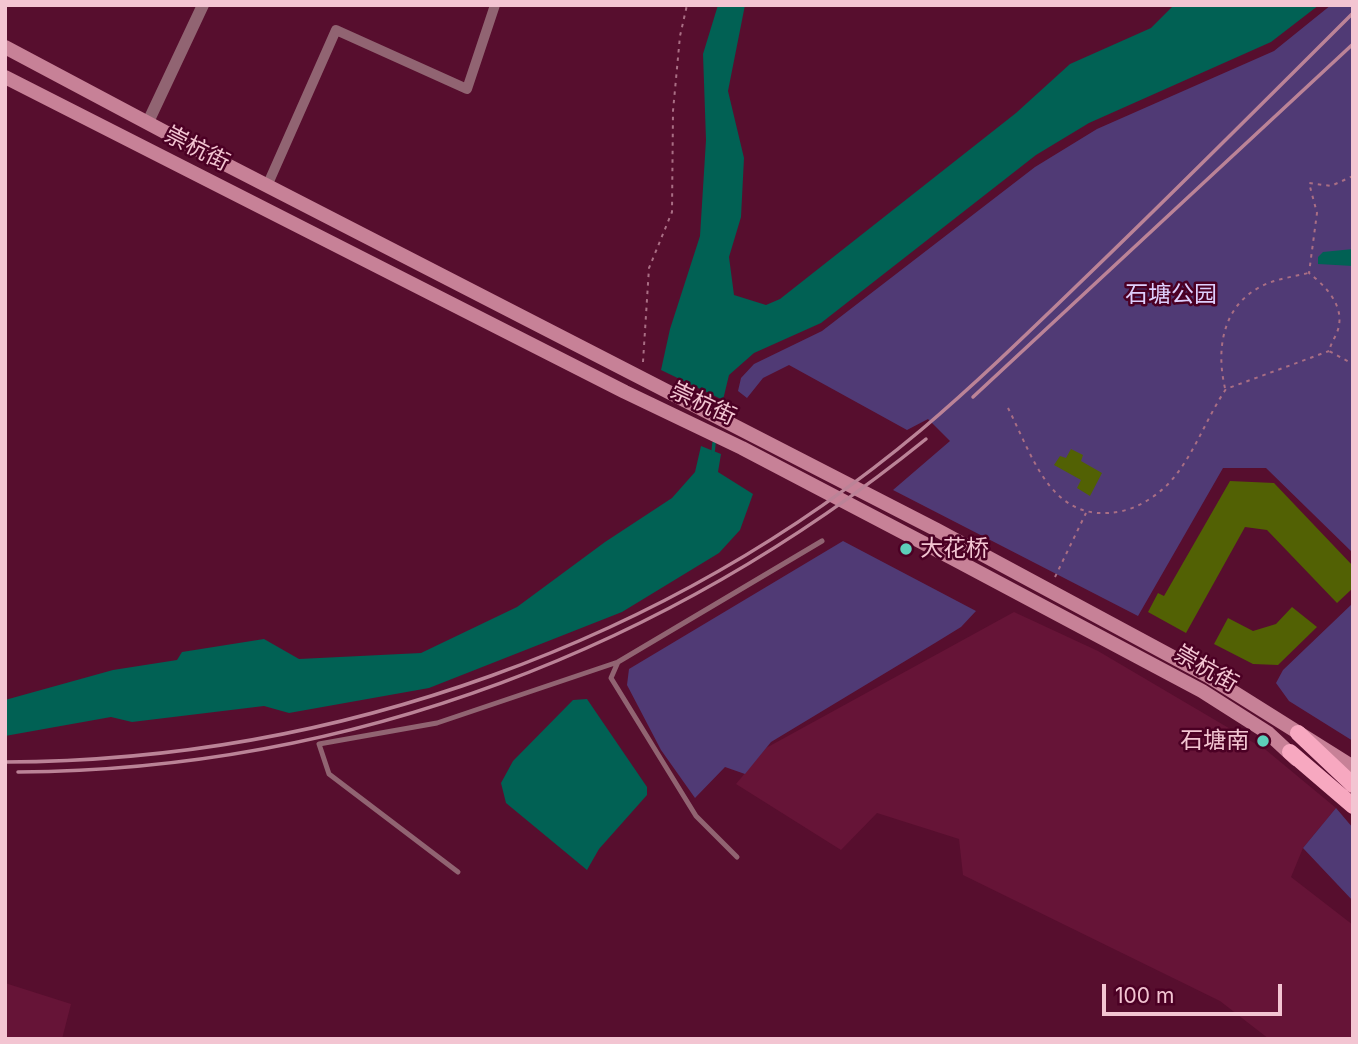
<!DOCTYPE html>
<html>
<head>
<meta charset="utf-8">
<style>
	body { margin:0 }
	#map { position:relative; width:1358px; height:1044px; overflow:hidden; background:#570e2e; font-family:Inter,sans-serif }
	canvas { display:block }
	.frame { position:absolute; inset:0; border:7px solid #f3c5d2; pointer-events:none }
	.scale { position:absolute; left:1102px; top:984px; width:180px; height:32px; box-sizing:border-box; border:4px solid #f3c5d2; border-top:0; padding-left:9px; font-size:21px; line-height:24px; white-space:nowrap; color:#f3c5d2; -webkit-text-stroke:5px #4b0024; paint-order:stroke }
</style>
</head>
<body>
<div id="map">
<canvas width="1358" height="1044"></canvas>
<div class="frame"></div>
<div class="scale">100 m</div>
</div>
<script>
const context = document.querySelector('canvas').getContext('2d');
context.lineJoin = 'round';
function paint(path, color) { context.fillStyle = color; context.fill(path, 'evenodd'); }
function strokePath(path, color, width, dash) { context.strokeStyle = color; context.lineWidth = width; context.lineCap = dash ? 'butt' : 'round'; context.setLineDash(dash || []); context.stroke(path); }
function drawText(font, color, halo, rows, align = 'center') {
  context.font = font + ' Inter,"Noto Sans SC",sans-serif'; context.lineWidth = 5; context.setLineDash([]); context.textBaseline = 'middle'; context.strokeStyle = halo; context.fillStyle = color; for (const [text, x, y, turn = 0] of rows) {
    context.save(); context.translate(x, y); context.rotate((+turn || 0) * Math.PI / 180); context.textAlign = isNaN(turn) ? turn : align; if (halo) context.strokeText(text, 0, 0); context.fillText(text, 0, 0); context.restore();
  }
}
const built = new Path2D(`
	M1014,612L1098,651L1266,750L1336,808L1303,848L1291,877L1353,925V1039H1269L1220,1001L963,875L959,839L877,813L841,850L736,784L766,748Z
	M5,983L71,1004L62,1039H5Z`);
const green = new Path2D(`
	M1331,5H1353V553L1266,468H1223L1138,616L893,490L950,441L928,419L907,430L789,365L763,378L747,398L738,391L741,378L754,364L822,331L1035,167L1097,129L1274,51Z
	M843,541L976,611L961,627L935,643L771,742L745,774L725,767L695,798L661,750L627,685L629,669Z
	M1353,603V741L1289,701L1276,683L1283,670Z
	M1336,808L1353,828V901L1303,848Z`);
const water = new Path2D(`
	M718,5H745L728,91L744,158L741,217L729,257L734,295L766,305L780,299L1016,113L1070,64L1151,28L1174,5H1319L1271,42L1089,123L1036,155L821,323L754,353L729,375L723,400L661,370L670,329L700,236L706,140L703,54Z
	M1353,249V266L1318,264V257L1323,252Z
	M701,446L721,454L718,472L753,494L740,530L719,553L622,612L429,688L289,713L264,706L132,722L111,717L5,736V700L113,670L177,660L182,652L264,639L299,659L421,653L517,607L605,542L672,498L695,472Z
	M587,699L647,787V795L599,849L587,870L506,803L501,783L513,761L573,700Z`);
const stream = new Path2D(`
	M713,453L714,443`);
const building = new Path2D(`
	M1071,449L1083,455L1081,461L1102,473L1090,496L1077,488L1081,480L1054,465L1060,456L1066,458Z
	M1230,481L1274,483L1353,566V588L1337,603L1267,530L1245,527L1186,633L1148,612L1158,593L1164,596Z
	M1292,607L1317,627L1278,665L1253,664L1214,644L1228,618L1253,631L1276,624Z`);
const path = new Path2D(`
	M1353,176L1331,186L1309,183L1317,213L1309,273C1323,284 1343,303 1339,325C1338,334 1331,342 1329,351L1353,364
	M643,362L649,268L672,212L673,111L680,36L687,5
	M1225,388C1216,350 1222,307 1260,287C1274,279 1293,277 1308,273
	M1008,408C1034,459 1052,526 1122,511C1141,507 1163,492 1175,476C1196,450 1207,417 1226,389L1329,351
	M1055,577L1086,513`);
const service = new Path2D(`
	M737,857L696,816L611,678L618,662L822,541
	M458,872L329,774L319,744L437,723L618,662`);
const minor = new Path2D(`
	M267,186L336,30L467,89L495,5`);
const tertiary = new Path2D(`
	M148,122L203,5`);
const secondary = new Path2D(`
	M5,47L225,164L937,530L1208,676L1353,767
	M5,77L625,392L742,448L952,558L1202,691L1268,733L1296,759`);
const trunk = new Path2D(`
	M1298,733L1353,785
	M1290,752L1353,806`);
const rail = new Path2D(`
	M973,397L1353,44
	M5,762C336,761 667,643 921,430C980,380 1035,326 1091,272C1179,187 1266,100 1353,13
	M18,772C352,770 668,648 926,439`);
const markers = [
	[906,549,7,"#5dceb9"],
	[1263,741,7,"#5dceb9"]
];
const streetNames = [
	["崇杭街",197,149,27],
	["崇杭街",703,404,25],
	["崇杭街",1206,669,30]
];
const parkNames = [
	["石塘公园",1171,295]
];
const poiNames = [
	["大花桥",920,549],
	["石塘南",1249,741,"right"]
];
paint(built, '#661437');
paint(green, '#503a75');
paint(water, '#016154');
strokePath(stream, '#016154', 3.5);
paint(building, '#526104');
strokePath(path, '#a96e84', 2, [3.5, 5]);
strokePath(service, '#916472', 5);
strokePath(minor, '#916472', 10);
strokePath(tertiary, '#916472', 12);
strokePath(secondary, '#c78197', 14);
strokePath(trunk, '#f7a8c0', 16);
strokePath(rail, '#bb8397', 3.5);
for (const [x, y, r, color] of markers) { const dot = new Path2D(); dot.arc(x, y, r, 0, 2 * Math.PI); context.fillStyle = color; context.fill(dot); strokePath(dot, '#4b0024', 2.5); }
drawText('23px', '#f3c5d2', '#4b0024', streetNames);
drawText('23px', '#decffd', '#4b0024', parkNames);
drawText('23px', '#f3c5d2', '#4b0024', poiNames, 'left');
</script>
</body>
</html>
